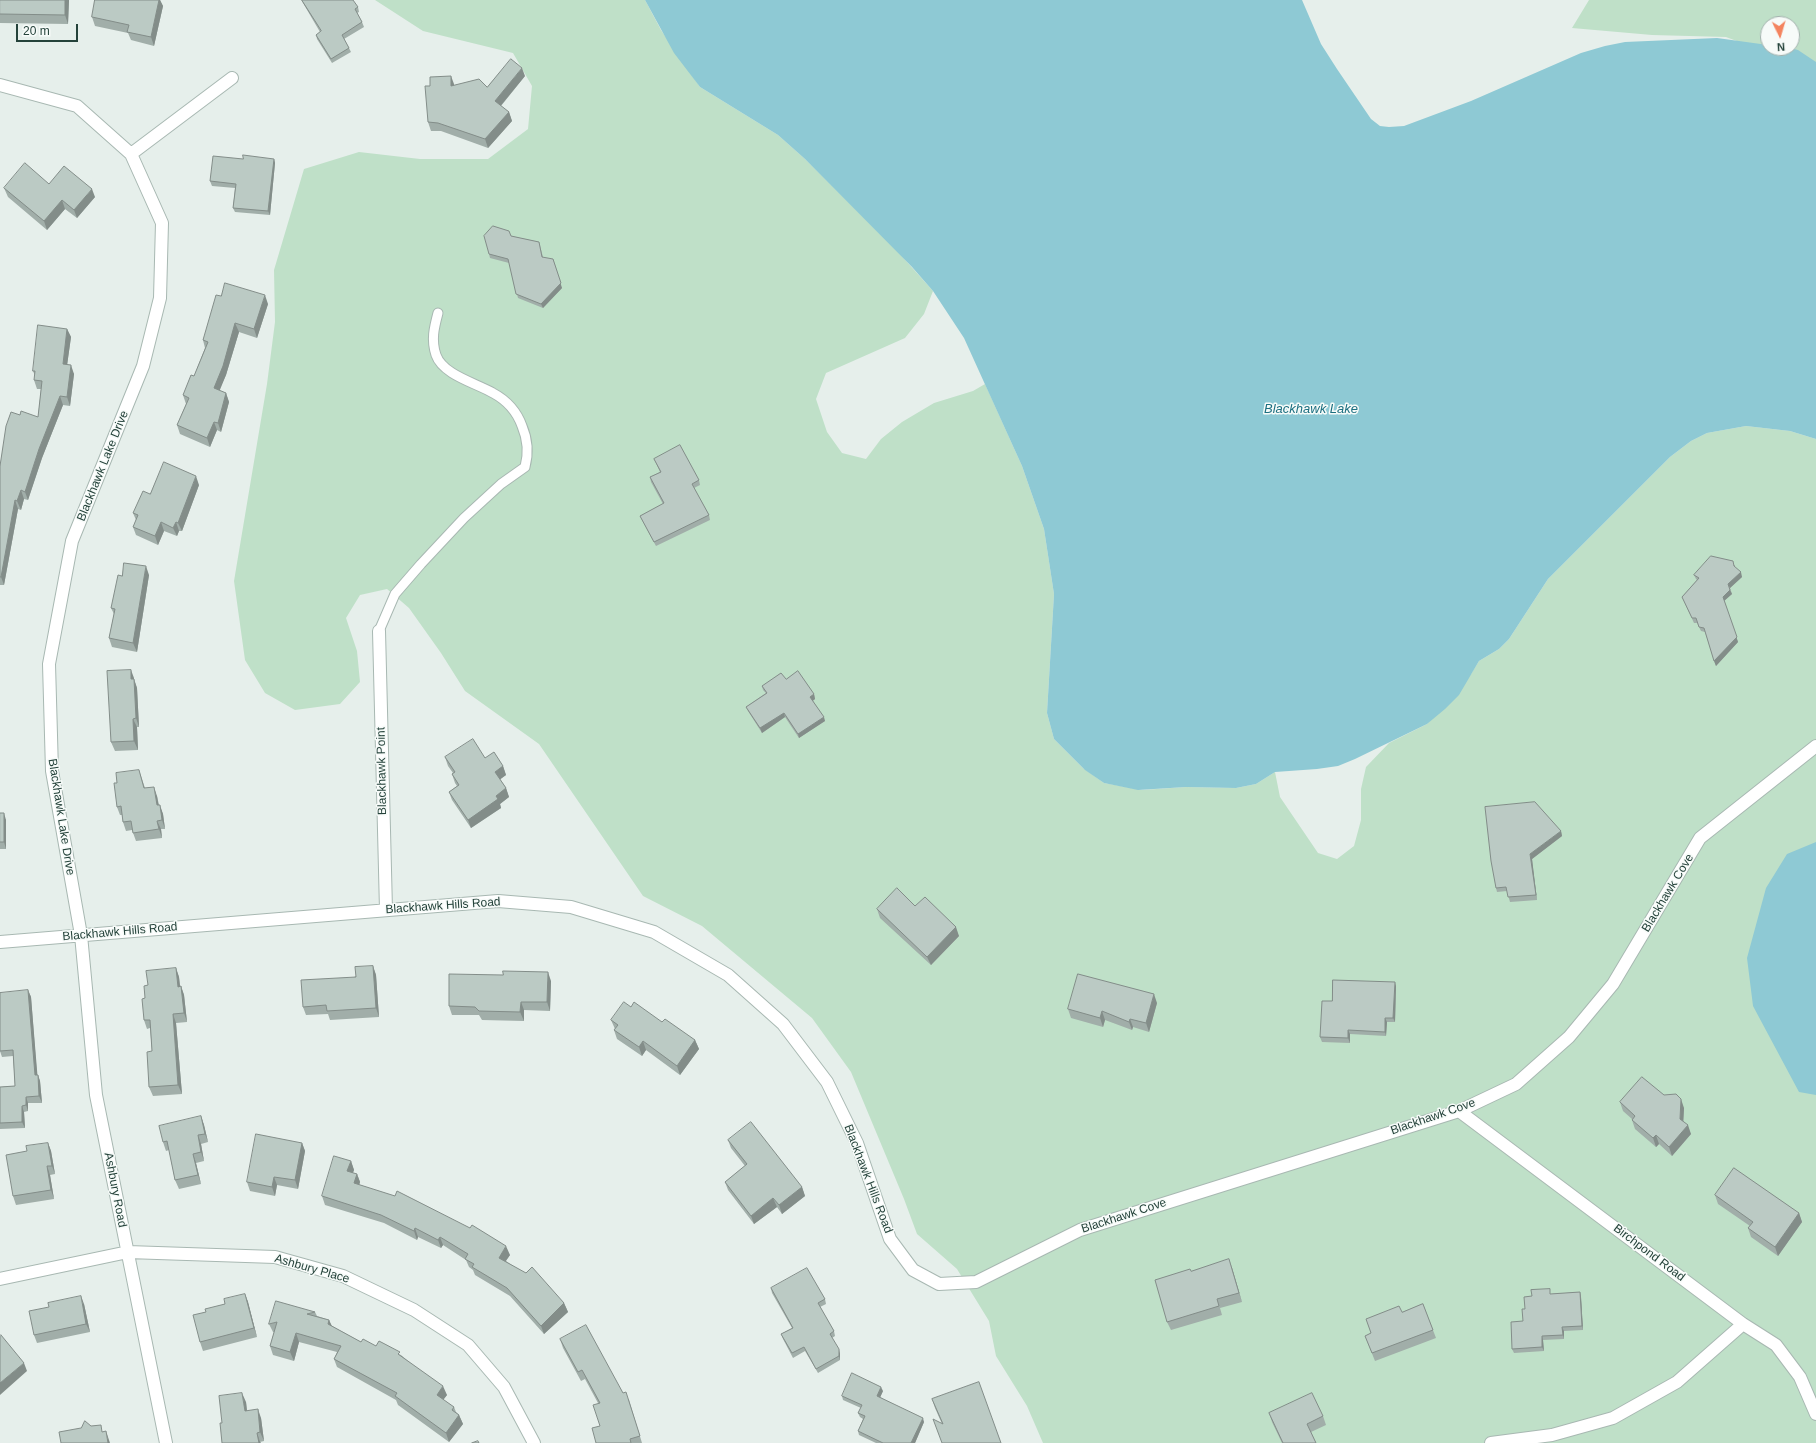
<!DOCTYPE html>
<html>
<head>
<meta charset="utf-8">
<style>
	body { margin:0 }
	#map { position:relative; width:1816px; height:1443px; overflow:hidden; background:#e6efeb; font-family:Helvetica,sans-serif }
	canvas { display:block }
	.north { position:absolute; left:1760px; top:16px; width:40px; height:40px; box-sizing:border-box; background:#f7fbf9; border:1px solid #a3b1ad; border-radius:50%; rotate:175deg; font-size:11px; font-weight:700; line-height:16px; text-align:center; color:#24423a }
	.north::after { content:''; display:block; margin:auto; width:14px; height:18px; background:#f4845f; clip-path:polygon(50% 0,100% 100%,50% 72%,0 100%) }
	.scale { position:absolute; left:16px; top:24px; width:62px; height:18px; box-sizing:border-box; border:2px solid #24423a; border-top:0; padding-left:5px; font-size:12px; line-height:14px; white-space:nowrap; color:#24423a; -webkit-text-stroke:3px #f7fbf9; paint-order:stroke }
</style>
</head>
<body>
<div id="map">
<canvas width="1816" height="1443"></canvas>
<div class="north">N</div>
<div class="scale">20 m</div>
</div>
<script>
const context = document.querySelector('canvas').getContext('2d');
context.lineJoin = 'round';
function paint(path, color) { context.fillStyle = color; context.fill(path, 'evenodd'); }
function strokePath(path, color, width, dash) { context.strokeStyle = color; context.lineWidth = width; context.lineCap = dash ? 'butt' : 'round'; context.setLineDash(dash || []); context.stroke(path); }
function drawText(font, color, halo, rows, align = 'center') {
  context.font = font + ' Helvetica,sans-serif'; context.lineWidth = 3; context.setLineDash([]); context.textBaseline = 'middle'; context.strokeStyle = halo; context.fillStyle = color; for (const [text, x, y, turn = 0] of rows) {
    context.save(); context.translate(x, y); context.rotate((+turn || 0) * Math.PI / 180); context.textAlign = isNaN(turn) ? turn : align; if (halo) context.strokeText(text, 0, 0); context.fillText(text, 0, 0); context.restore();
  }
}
const green = new Path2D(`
	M375,0H645L661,30L700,87L778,135L805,159L890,243L933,291L924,314L905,338L826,373L816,399L827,432L842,453L866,459L881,439L902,422L934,403L973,391L985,384L1022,466L1044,529L1054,594L1047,713L1054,739L1083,768L1104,783L1142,790L1186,787L1236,788L1256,784L1275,772L1280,797L1318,853L1337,859L1354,846L1361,820V789L1366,767L1389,743L1427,724L1471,674L1479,661L1499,649L1509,639L1548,579L1670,457L1691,441L1707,433L1746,426L1790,431L1816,439V1443H1043L1027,1406L996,1356L989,1321L957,1269L917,1234L904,1199L851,1072L812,1018L702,926L643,896L539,744L465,691L441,653L409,608L387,589L360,595L346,618L357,651L360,682L340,704L295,710L265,693L245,660L234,581L267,384L275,322L274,270L304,169L359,152L420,159H488L528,129L532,86L513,53L423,31Z
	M1589,0H1816V71L1726,37L1652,35L1572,28ZM1768,24H1792V48H1768Z`);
const water = new Path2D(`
	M645,0H1302L1321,44L1337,69L1371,119L1380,126L1389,127L1404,126L1471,101L1581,53L1605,46L1625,42L1717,38L1768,45V48H1790L1798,50L1816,62V439L1790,431L1746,426L1707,433L1691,441L1670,457L1548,579L1509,639L1499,649L1479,661L1459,695L1445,709L1427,724L1355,759L1338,766L1317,769L1275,772L1256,784L1236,788L1186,787L1138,790L1104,783L1085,770L1054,739L1047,713L1054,594L1044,529L1022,466L964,338L933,291L912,267L805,159L778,135L700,87L674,53Z
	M1816,842V1095L1799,1092L1753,1006L1747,958L1766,888L1787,854Z`);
const lane = new Path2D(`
	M379,631L395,594L421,564L464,518L501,484L525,467C529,452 528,440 522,426C517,412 506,400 493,393C476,383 443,375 436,355C431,340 434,328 438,313`);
const street = new Path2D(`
	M0,85L77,106L131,154L162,223L160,298L143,366L72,541L49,664L52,771L81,935L96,1095L166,1443
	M131,154L232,78
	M379,631L386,910
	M0,942L498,901L571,907L654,932L728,975L783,1024L827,1082L857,1143L890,1239L913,1270L939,1284L976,1282L1080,1230L1459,1111L1516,1084L1569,1037L1613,984L1700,838L1816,746
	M1459,1111L1743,1324L1776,1345L1800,1377L1816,1414
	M0,1279L128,1252L275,1257L343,1276L414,1310L468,1345L504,1387L534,1443
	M1491,1443L1552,1435L1613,1418L1677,1382L1743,1324`);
const wall = new Path2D(`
	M0,0H69L68,24L0,23Z
	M95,0H160L163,6L154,46L131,40L128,33L95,26L92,17Z
	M302,0L358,7L359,12L357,13L362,22L364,27L344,39L349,48L351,52L332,63L317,39L316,35L320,32L303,3Z
	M525,76L501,106L509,112L512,121L488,148L441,131H431L428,122L454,85L487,87Z
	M243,159H274L275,163L270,215L235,212L233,208L235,188L212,186L210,181Z
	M49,184L95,197L77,218L65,209L47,230L8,197L4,188Z
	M511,236L539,242L543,257L562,288L543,308L518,298L509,263L490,258L489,254Z
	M221,296L268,304L257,338L239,332L226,375L219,390L226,393L229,402L221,432L217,430L210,447L180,434L177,425L186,404L183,395L194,376L205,348L203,340Z
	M67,329L71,337L67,365L74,374L70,406L63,405L42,458L28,500L24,499L21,510L18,509L4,585H0V466L20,415L38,417L41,389H37L34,380L35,376L33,371Z
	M654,459L699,480L700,485L694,488L709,515L710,520L656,546L642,520L640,516L663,504L651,482L650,477L660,472Z
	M199,485L182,531H179L177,536L164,531L158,545L136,535L133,527L136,520L133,513L150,494Z
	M1735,565V567L1742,577L1730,588L1732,594L1724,601L1738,642L1716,666L1705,632L1701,631L1697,623H1694L1682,597L1697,580L1696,579L1694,575Z
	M149,575L137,652L112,647L109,638L114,614L111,608L122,576Z
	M134,679L137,688L139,727H137L138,750L115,751L111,742Z
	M786,679L814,694L815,699L813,701L825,721L799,738L785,717L762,733L748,711L746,707L766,693L763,690L762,686Z
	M445,757L485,758L503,766L506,775L500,779L506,788L509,797L500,804L501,808L471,828L452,800L449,792L457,786L455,783L452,774L453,773L448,766Z
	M139,770L145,788L157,796L159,805L163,814L165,829H161L162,838L136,841L132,830L126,831L123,822L122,815H120L117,807V783Z
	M0,813L6,820V849H0Z
	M1561,831L1562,836L1532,859L1537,900L1510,902L1507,891L1497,892L1496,888Z
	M915,906L959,936L931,965L880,918L877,909Z
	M373,966L376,975L379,1017L330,1020L328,1014L306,1015L303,1007Z
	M176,968L179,977L180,987L181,986L184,995L187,1022L176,1023L182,1094L153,1096L149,1087L152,1051L150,1028L147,1029L144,1020L145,998L148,985Z
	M551,981L550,1011L524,1010V1021L482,1020L479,1015H452L449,1006Z
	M1396,986L1395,1022H1387L1386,1036L1350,1034V1043L1322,1042L1320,1037L1332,1001Z
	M28,990L31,997L37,1075H38L40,1081L42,1103H28V1111L24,1112L25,1128L0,1129V1087L15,1086L13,1056L2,1057L0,1051Z
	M1157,1003L1149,1032L1133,1027L1132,1030L1105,1020L1103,1027L1071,1018L1068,1009Z
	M631,1007L662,1022L695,1040L699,1049L680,1075L646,1050L642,1056L617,1039L614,1030L615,1029L611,1020Z
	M1664,1095L1684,1108L1683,1122L1691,1134L1672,1156L1659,1144L1656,1147L1635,1129L1632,1120V1119L1623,1111L1620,1102Z
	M201,1116L204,1125L208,1142L201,1144L204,1161L196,1163L201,1184L179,1189L175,1180L169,1150L166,1151L163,1142Z
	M728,1140L802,1187L805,1196L782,1214L777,1207L754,1224L728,1190L725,1182L745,1166L731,1148Z
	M48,1143L51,1151L55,1174L50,1175L54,1199L16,1205L13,1196L27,1151Z
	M302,1143L305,1151L298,1189L277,1185L275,1196L250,1191L247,1182Z
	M351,1161L354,1170L353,1173L357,1174L360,1182L359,1185L510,1255L506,1261L564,1303L568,1312L544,1334L510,1296L475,1275L473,1270L469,1267L466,1260L443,1245L441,1248L418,1237L417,1240L384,1223L325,1205L322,1196Z
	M1715,1195L1799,1213L1802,1222L1778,1256L1751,1237L1748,1228L1750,1226L1718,1204Z
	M1232,1268L1242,1302L1220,1308L1222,1315L1171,1330L1167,1322L1191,1271Z
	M771,1288L825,1299L826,1304L820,1307L834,1331L835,1336L832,1338L840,1354V1360L818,1373L805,1351L793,1358L783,1339L781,1334L792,1328L772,1293Z
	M1580,1292L1581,1297L1583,1330L1564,1331V1339L1543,1340L1544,1351L1514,1353L1512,1349L1523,1321L1525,1309L1532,1296L1552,1294Z
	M245,1294L248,1302L257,1337L203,1351L200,1342L225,1304Z
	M84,1304L90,1332L37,1343L34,1335L49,1307Z
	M1423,1304L1436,1338L1375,1361L1365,1336L1371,1333L1402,1312Z
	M315,1312L317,1316L329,1320L332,1326L361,1342L376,1346L401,1355L447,1395L443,1400L454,1407L456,1412L459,1415L463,1424L449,1442L398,1405L396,1400L337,1367L334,1359L337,1352L299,1342L294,1361L273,1355L270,1346L274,1332H273L269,1324Z
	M560,1339L623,1393L629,1400L642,1443H596L600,1426L598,1403L585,1379L581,1381L563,1348Z
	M979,1382L942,1443V1424L935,1408L932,1399Z
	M883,1391L880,1397L924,1422L915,1443H876L859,1435L858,1431L863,1419L860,1417L858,1413L861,1408L843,1400L842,1396Z
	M246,1402L247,1411L261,1418L264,1441L260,1442L261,1443H222V1423Z
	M1269,1413L1323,1416L1326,1425L1311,1432L1316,1443H1282L1272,1422Z`);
const shadedWall = new Path2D(`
	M65,0H69L68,24L65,15Z
	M159,0H160L163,6L154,46L151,37Z
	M522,68L525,76L498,109L495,101Z
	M451,76L454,84V94L451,86Z
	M509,112L512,121L488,148L485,139Z
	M274,159L275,163L270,215L268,211Z
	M92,189L95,197L77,218L74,210Z
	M62,200L65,209L47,230L44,221Z
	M553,259L562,288L543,308L541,304Z
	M265,295L268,304L257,338L254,329Z
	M235,323L239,332L226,375L217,397L214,388Z
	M67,329L71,337L66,373L63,364Z
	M71,365L74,374L70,406L67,397Z
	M226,393L229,402L221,432L218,423Z
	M60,396L63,405L42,458L28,500L25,492L39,449Z
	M214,422L217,430L210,447L207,438Z
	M196,476L199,485L182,531L178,523Z
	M21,490L24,499L21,510L17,501Z
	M15,500L18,509L4,585L1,577Z
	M161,522L164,531L158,545L155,536Z
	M176,522L179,531L177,536L173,528Z
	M146,566L149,575L137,652L133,643Z
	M1741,572L1742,577L1730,588L1728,584Z
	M1730,590L1732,594L1724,601L1738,642L1716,666L1714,661L1723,597Z
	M131,670L134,678V688L131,679Z
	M134,679L137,688L139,727L136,718Z
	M814,694L815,699L812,701L810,697Z
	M784,713L785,717L762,733L760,728Z
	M824,717L825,721L799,738L798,734Z
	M133,719L137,727L138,750L134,741Z
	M503,766L506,775L498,781L495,772Z
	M154,787L157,796L160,814L157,805Z
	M506,788L509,797L500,804L501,808L471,828L468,820L496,796Z
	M160,805L163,814L165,829L162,820Z
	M4,813L6,820V849L4,842Z
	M157,821L161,829L162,838L159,829Z
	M1561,831L1562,836L1532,859L1537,900L1536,895L1530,854Z
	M956,927L959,936L931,965L927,957Z
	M373,966L376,975L379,1017L376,1008Z
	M176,968L179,977L181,995L178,987Z
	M548,972L551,981L550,1011L547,1002Z
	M1395,982L1396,986L1395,1022L1393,1018Z
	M181,986L184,995L187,1022L184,1013Z
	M28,990L31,997L38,1082L35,1075Z
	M1154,994L1157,1003L1149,1032L1146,1023Z
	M521,1002L524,1010V1021L520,1012Z
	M1102,1011L1105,1020L1103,1027L1100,1018Z
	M173,1014L176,1023L182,1094L178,1085Z
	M1385,1018L1387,1022L1386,1036L1385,1032Z
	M1130,1019L1133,1027L1132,1030L1129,1022Z
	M1348,1030L1350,1034V1043L1348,1038Z
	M695,1040L699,1049L680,1075L677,1066Z
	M643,1041L646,1050L642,1056L639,1047Z
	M38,1075L40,1081L42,1103L39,1096Z
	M26,1097L28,1103V1111L26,1105Z
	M1681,1099L1684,1108L1683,1128L1680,1119Z
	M22,1106L24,1112L25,1128L22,1122Z
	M201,1116L204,1125L208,1142L205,1134Z
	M1688,1125L1691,1134L1672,1156L1669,1147Z
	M198,1135L201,1144L204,1161L201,1152Z
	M1656,1135L1659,1144L1656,1147L1653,1138Z
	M48,1143L51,1151L55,1174L52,1166Z
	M302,1143L305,1151L298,1189L295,1180Z
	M193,1154L196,1163L201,1184L198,1175Z
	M351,1161L354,1170L350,1179L347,1171Z
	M47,1166L50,1175L54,1199L51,1190Z
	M357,1174L360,1182L357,1192L354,1183Z
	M274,1177L277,1185L275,1196L272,1187Z
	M802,1187L805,1196L782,1214L779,1205Z
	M773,1198L777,1207L754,1224L751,1216Z
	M1799,1213L1802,1222L1778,1256L1775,1247Z
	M415,1228L418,1237L417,1240L414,1231Z
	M440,1237L443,1245L441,1248L438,1240Z
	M506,1246L510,1255L502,1266L499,1258Z
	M1229,1259L1232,1268L1242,1302L1239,1293Z
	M1580,1292L1581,1297L1583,1330L1582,1326Z
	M245,1294L248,1302L257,1337L254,1328Z
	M81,1296L84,1304L90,1332L86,1324Z
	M564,1303L568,1312L544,1334L541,1326Z
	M329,1320L333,1329L328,1324Z
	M1562,1327L1564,1331V1339L1563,1335Z
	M296,1333L299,1342L294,1361L290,1352Z
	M1542,1336L1543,1340L1544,1351L1542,1347Z
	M839,1349L840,1354V1360L839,1356Z
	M24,1363L27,1371L0,1395V1383Z
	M443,1386L447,1395L440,1404L437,1395Z
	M881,1387L883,1391L879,1400L877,1396Z
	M242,1393L246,1402L248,1420L245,1411Z
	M258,1409L261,1418L264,1441L260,1432Z
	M459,1415L463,1424L449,1442L446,1433Z
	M923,1418L924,1422L915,1443H911Z
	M106,1431L110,1443H108Z
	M257,1433L260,1442L261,1443H259Z`);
const building = new Path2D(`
	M0,0H65V15L0,14Z
	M95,0H159L151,37L127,32L129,25L92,17Z
	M302,0H353L358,7L355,9L362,22L342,35L349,48L331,59L316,35L321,31Z
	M511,59L522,68L495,101L509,112L485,139L438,123L428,122L425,86H430V77L451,76V86L479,79L487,87Z
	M243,155L274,159L268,211L233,208L236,184L210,181L213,156L243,159Z
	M25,163L49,184L64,166L92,189L74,210L62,200L44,221L4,188Z
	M493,226L509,231L511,236L539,242L542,257L553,259L561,283L541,304L516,294L508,259L489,254L484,236Z
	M225,283L265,295L254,329L235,323L223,366L214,388L226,393L218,423L214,422L207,438L177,425L189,398L183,395L191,375L194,376L208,342L203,340L216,295L221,296Z
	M38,325L67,329L63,364L71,365L67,397L60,396L39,449L25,492L21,490L17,501L15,500L1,577H0V466L6,426L11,412L20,415L21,411L38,417L42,381L34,380L35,371H33Z
	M680,445L699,480L692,484L709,515L654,542L640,516L664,503L650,477L661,472L654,459Z
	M164,462L196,476L178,523L176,522L173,528L161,522L155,536L133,527L138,515L133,513L143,491L150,494Z
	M1711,556L1733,561L1734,566L1741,572L1728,584L1730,590L1723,597L1737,637L1714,661L1704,628L1699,627L1696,618H1692L1682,597L1699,578L1694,575Z
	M124,563L146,566L133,643L109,638L115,609L111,608L118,575L122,576Z
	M131,670V679H134L136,718L133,719L134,741L111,742L107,671Z
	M798,671L814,694L810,697L824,717L798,734L784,713L760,728L746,707L767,693L762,686L781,673L786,679Z
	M473,739L485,758L494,752L503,766L495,772L506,788L496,796L498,799L468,820L449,792L459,785L452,774L455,772L445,757Z
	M139,770L144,788L154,787L157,805H160L162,820L157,821L159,829L133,833L131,821L123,822L121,806L117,807L114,783H117L116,773Z
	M1535,802L1561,831L1530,854L1536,895L1508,897L1506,887L1496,888L1491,861L1485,807Z
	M0,813H4V842H0Z
	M897,888L915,906L925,897L956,927L927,957L877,909Z
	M373,966L376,1008L327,1011L326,1005L303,1007L301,980L356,977L355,967Z
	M176,968L178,987L181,986L184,1013L173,1014L178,1085L149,1087L147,1052L152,1051L150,1020H144L142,999L145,998L144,986L148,985L146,971Z
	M503,971L548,972L547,1002H521L520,1012L479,1011L475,1007L449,1006V974L503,975Z
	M1078,974L1154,994L1146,1023L1130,1019L1129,1022L1102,1011L1100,1018L1068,1009Z
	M1333,980L1395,982L1393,1018H1385V1032L1348,1030V1038L1320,1037L1322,1001H1332Z
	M28,990L35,1075H38L39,1096L26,1097V1105L22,1106V1122L0,1123V1087L15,1086L13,1050L0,1051V993Z
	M624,1002L631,1007L634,1002L662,1022L665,1019L695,1040L677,1066L643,1041L639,1047L614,1030L618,1025L611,1020Z
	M1642,1077L1664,1095L1676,1094L1681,1099L1680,1119L1688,1125L1669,1147L1656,1135L1653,1138L1632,1120L1635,1116L1620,1102Z
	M201,1116L205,1134L198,1135L201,1152L193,1154L198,1175L175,1180L167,1141L163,1142L159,1126Z
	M751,1122L802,1187L779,1205L773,1198L751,1216L725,1182L747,1164L728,1140Z
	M256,1134L302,1143L295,1180L274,1177L272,1187L247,1182Z
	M48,1143L52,1166H47L51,1190L13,1196L6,1155L27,1151L26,1146Z
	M334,1156L351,1161L347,1171L357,1174L354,1183L395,1196L397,1191L470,1228L472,1225L506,1246L499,1258L526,1273L532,1267L564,1303L541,1326L507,1288L472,1267L474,1264L465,1259L468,1254L440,1237L438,1240L415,1228L414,1231L381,1215L322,1196Z
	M1734,1168L1799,1213L1775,1247L1748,1228L1753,1222L1715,1195Z
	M1229,1259L1239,1293L1217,1299L1219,1306L1167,1322L1155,1280L1190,1269L1191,1271Z
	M807,1268L825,1299L818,1303L834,1331L830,1334L839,1349V1356L816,1369L804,1347L792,1353L781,1334L793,1328L771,1288Z
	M1550,1289V1294L1580,1292L1582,1326L1562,1327L1563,1335L1542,1336V1347L1512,1349L1511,1322L1523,1321L1522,1309H1525L1524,1297L1532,1296L1531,1290Z
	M245,1294L254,1328L200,1342L193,1315L206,1312L205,1309L225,1304L224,1299Z
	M81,1296L86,1324L34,1335L29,1311L49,1307L48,1303Z
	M276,1301L315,1312L307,1314L329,1320L328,1324L361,1342L363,1339L376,1346L379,1341L400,1352L398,1354L443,1386L437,1395L454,1407L452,1410L459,1415L446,1433L395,1396L397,1393L334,1359L341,1346L296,1333L290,1352L270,1346L277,1322L269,1324Z
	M1423,1304L1433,1330L1372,1353L1365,1336L1371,1333L1366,1319L1399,1306L1402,1312Z
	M586,1325L623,1393L626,1392L640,1436L630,1439L631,1443H596L592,1428L600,1426L593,1405L600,1403L582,1370L578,1372L560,1339Z
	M1,1335L24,1363L0,1383V1336Z
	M852,1373L881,1387L877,1396L923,1418L911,1443H883L858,1431L865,1416L858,1413L862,1405L842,1396Z
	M979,1382L1001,1443H942L933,1419L943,1424L932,1399Z
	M242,1393L245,1411L258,1409L260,1432L257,1433L259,1443H222L220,1423H222L219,1396Z
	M1312,1393L1323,1416L1307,1424L1316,1443H1283L1269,1413Z
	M85,1421L91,1426L101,1425L102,1432L106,1431L108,1443H61L59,1432L81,1428Z
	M478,1441L479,1443H472Z`);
const streetNames = [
	["Blackhawk Lake Drive",103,466,-68],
	["Blackhawk Point",382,771,-91],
	["Blackhawk Lake Drive",61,817,81],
	["Blackhawk Cove",1668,893,-59],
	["Blackhawk Hills Road",443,906,-4],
	["Blackhawk Hills Road",120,932,-5],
	["Blackhawk Cove",1433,1117,-19],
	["Blackhawk Hills Road",868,1179,69],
	["Ashbury Road",115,1190,79],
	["Blackhawk Cove",1124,1216,-18],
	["Birchpond Road",1649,1253,37],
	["Ashbury Place",312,1269,16]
];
const waterNames = [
	["Blackhawk Lake",1311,409]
];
paint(green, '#bfe0c8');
paint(water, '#8ec9d4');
strokePath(lane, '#a8b8b2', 11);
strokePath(street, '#a8b8b2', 14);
strokePath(lane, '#fff', 9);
strokePath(street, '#fff', 12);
paint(wall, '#a1aea9');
paint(shadedWall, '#838d89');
paint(building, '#bbcac4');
strokePath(building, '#838d89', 1);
drawText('12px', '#24423a', '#f7fbf9', streetNames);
drawText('italic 13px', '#1c6f80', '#f7fbf9', waterNames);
</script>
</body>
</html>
